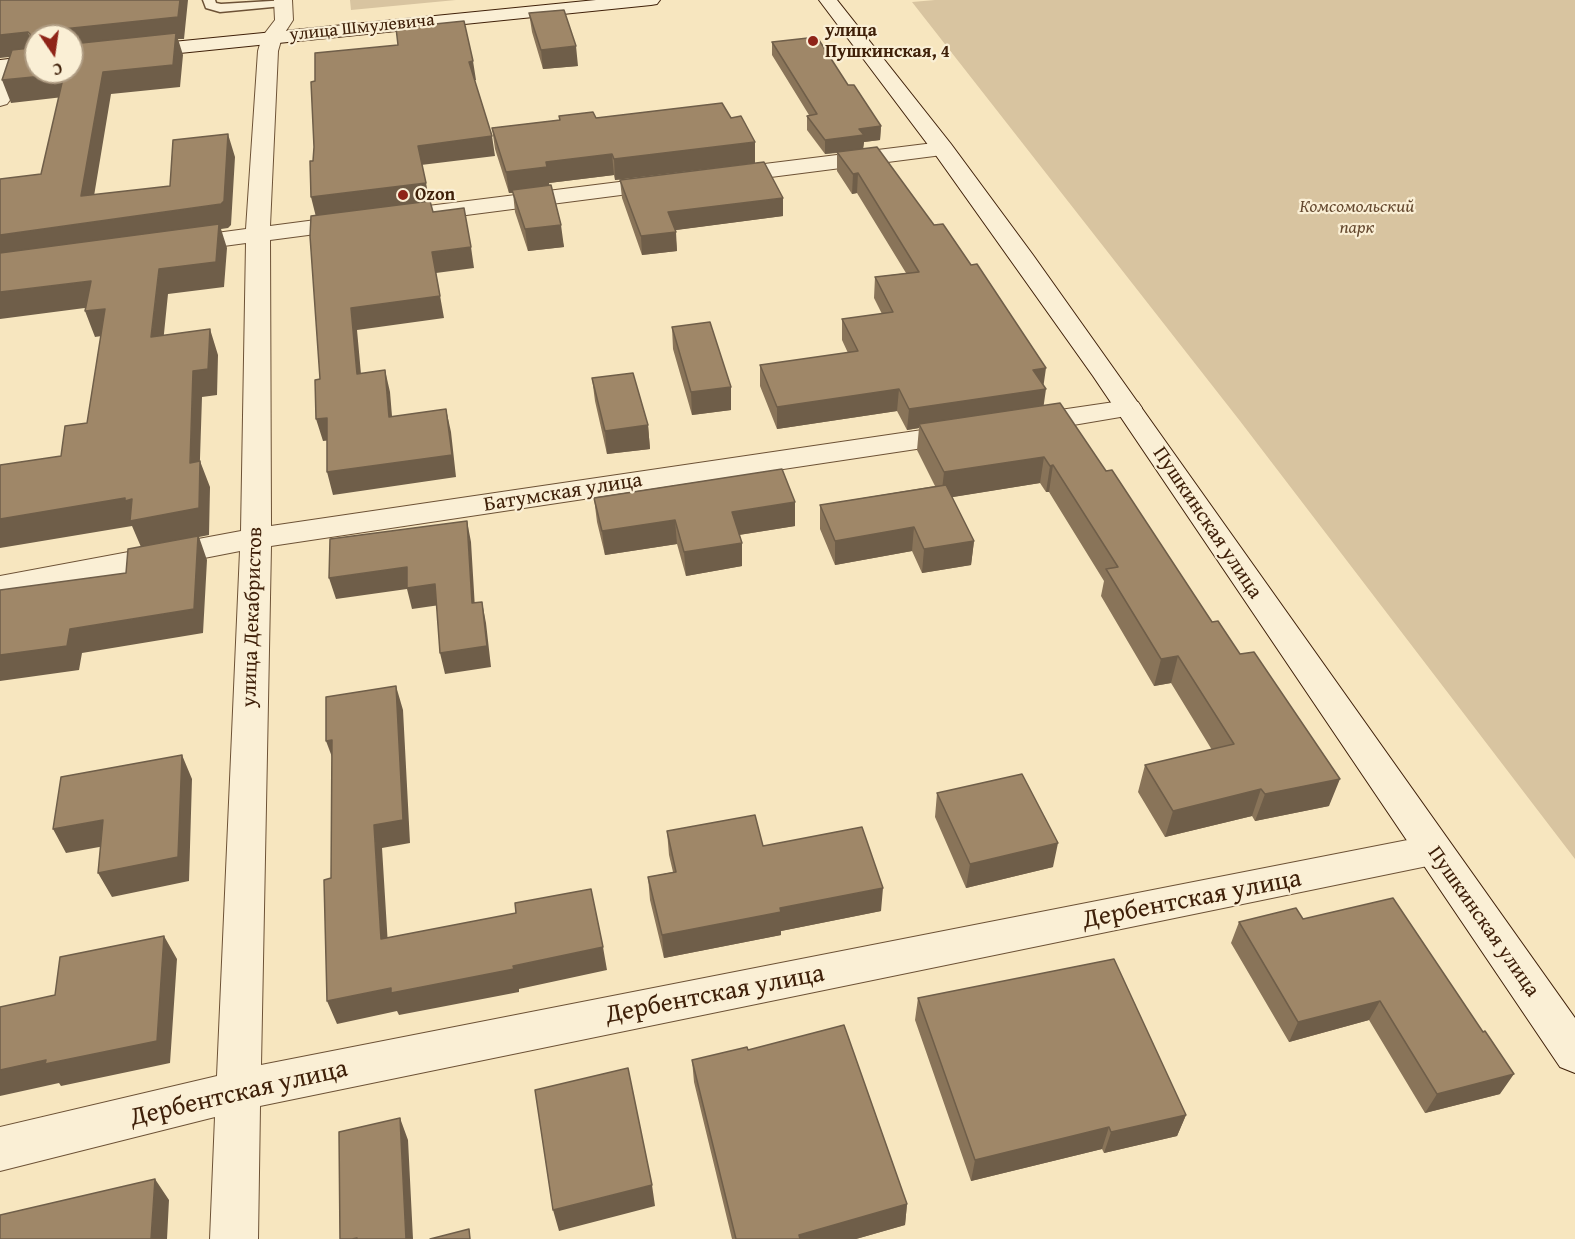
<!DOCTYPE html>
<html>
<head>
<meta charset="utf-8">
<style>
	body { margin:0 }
	#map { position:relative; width:1575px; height:1239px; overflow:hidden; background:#f7e6bf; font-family:"Gentium Book Plus",serif }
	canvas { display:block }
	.north { position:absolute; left:24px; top:24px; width:60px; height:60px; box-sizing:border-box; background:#faefd5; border:2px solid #af9c83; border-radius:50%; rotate:167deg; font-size:16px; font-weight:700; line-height:24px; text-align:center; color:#3f2009 }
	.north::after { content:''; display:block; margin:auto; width:21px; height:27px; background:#8f2418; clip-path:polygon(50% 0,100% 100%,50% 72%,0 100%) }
</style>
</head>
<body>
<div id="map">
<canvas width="1575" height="1239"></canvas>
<div class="north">С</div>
</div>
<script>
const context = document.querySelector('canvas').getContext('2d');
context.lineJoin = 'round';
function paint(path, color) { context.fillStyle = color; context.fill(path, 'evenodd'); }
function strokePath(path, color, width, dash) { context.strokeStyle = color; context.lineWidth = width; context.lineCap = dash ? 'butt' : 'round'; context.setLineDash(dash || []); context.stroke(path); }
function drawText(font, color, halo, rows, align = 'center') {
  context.font = font + ' "Gentium Book Plus",serif'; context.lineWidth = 4.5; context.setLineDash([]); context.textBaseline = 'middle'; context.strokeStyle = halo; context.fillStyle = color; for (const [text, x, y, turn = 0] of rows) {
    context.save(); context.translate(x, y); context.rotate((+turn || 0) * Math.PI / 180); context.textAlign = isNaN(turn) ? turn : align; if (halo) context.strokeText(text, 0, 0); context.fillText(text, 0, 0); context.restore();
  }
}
const green = new Path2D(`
	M350,0H456L351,10Z
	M935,0H1575V859L1240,421L912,2Z`);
const lane = new Path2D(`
	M203,0H215L216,3L221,4L288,0L289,2L283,6L220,12L206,8Z`);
const street = new Path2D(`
	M274,0H292L293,20L282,37L278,51L270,226L354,215L362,217L366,222L362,227L354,229L270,240L271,526L963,424L973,427L977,433L973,439L963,442L271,546L261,1065L1433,835L1447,840L1452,851L1447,862L260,1106L258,1239H210L215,1117L0,1171V1127L217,1076L240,551L0,598V576L241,531L246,243L179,252L170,250L167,245L170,240L179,238L246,229L258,51L262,37L275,20Z
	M10,59L17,61L20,65L10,100L7,104L0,106V65L3,61Z
	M942,142L950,144L953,149L950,154L724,183L716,181L713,176L716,171L724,169Z
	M667,176L675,178L678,183L675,188L420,221L412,219L408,214L412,209L420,207Z
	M1128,400L1138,402L1142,408L1138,414L1026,433L1016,430L1012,424L1016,418L1026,415Z`);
const secondary = new Path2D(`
	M596,0H660L657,4L651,5L72,64V52Z
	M819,0H837L951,144L1033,255L1575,1018V1073L1560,1067L1093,376L935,154Z
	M36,56V68L0,72V60Z`);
const wall = new Path2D(`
	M529,13L578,66L543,69L532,32Z
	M772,42L848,85L881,126L880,140L864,142L863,149L1044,386L1043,406L1329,806L1255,821L1252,816L1165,837L1138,792L1145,765L1212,750L1171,683L1154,686L1101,596L1104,581L1049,492H1046L1040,483L952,497L974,541L971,565L922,573L912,551L835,565L820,529V505L935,486L917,450L919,428L907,430L897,411L777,429L760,386V365L848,353L842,340V319L882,314L874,298L875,277L906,273L857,193L852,194L837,171V153L825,154L807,130V116L809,115L772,55Z
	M559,116L596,118L755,163L615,180L614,175L549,183L564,247L528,251L515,212L513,193H509L495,149L492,128L559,120Z
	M620,180L783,216L675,230L677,251L642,255L622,198Z
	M672,327L731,410L692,415L673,349Z
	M592,378L648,425L650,449L607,454L595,401Z
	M594,498L795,526L739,535L742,566L686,576L677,544L605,555L597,522Z
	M937,793L1053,867L966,888L935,817Z
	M667,831L763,846L881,911L781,931V935L664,958L650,900L648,877L673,872L669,855Z
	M1303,919L1500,1094L1425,1113L1369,1020L1289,1042L1231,943L1239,922Z
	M918,998L1186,1115L1177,1136L1104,1153L1102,1149L971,1181L915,1020Z
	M748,1050L907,1204L905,1225L856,1239H732L694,1082L692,1060Z`);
const shadedWall = new Path2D(`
	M180,0H188L184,39H178L183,55L180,87L111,94L90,220L81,196L72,50V36H62L63,29Z
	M28,32L36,54L0,58V35Z
	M576,46L578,66L543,69L541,50Z
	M473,61L476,80L472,81L469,62Z
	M64,74L72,96L11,103L2,80Z
	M881,126L880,140L864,142L863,149L825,154V140L859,129Z
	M228,134L235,157L231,225L228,228L221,229L227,248L224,287L168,294L161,363L151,337L159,269L0,261V235L221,204Z
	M492,136L495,156L421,165L418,146Z
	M755,142V163L615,180L614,159Z
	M612,154L614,175L549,183V188L509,193L506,172L546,162Z
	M858,173L857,193L852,194L853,174Z
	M426,183L430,203L316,217L311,197Z
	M783,198V216L669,231L668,212Z
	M561,225L564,247L528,251L525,229Z
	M676,232L677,251L642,255L641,236Z
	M471,247L474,268L436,273L444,318L357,330L363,396L357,374L351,308L432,252Z
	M91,281L100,306L0,319V292Z
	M105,309L115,334L95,337L85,311Z
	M210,329L218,355L217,395L202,397L199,489L190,463L193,371Z
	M1046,368L1043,389L1033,370Z
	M385,370L390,392L394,440L389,417Z
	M731,387V410L692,415L691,392Z
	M899,389L897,411L777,429V407Z
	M1046,389L1043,410L919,424V428L907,430L909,409Z
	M446,409L451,432L456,477L333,495L327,472Z
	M327,418L333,440L323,441L316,419Z
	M648,425L650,449L607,454L605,431Z
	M1044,457L1040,483L941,499L944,472Z
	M200,461L210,487L209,535L199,537L207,560L203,633L82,653L79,670L0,681V655L70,629L194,609L141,547L132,526L0,548V519Z
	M1053,465L1049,492H1046L1050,466Z
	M795,502V526L732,536V512Z
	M675,520L677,544L605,555L602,531Z
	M467,521L471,542L476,625L472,603Z
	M914,527L912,551L835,565V541Z
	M974,541L971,565L922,573L924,549Z
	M742,543V566L686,576L684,552Z
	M407,567L435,584L440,605L412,609L407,589L336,599L329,578Z
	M482,602L486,623L491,667L445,674L440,653Z
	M1178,656L1171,683L1154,686L1161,659Z
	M396,686L403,710L410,843L382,848L389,962L381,939L374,825Z
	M332,740L335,765L326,741Z
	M182,755L192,779L189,881L112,897L98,873Z
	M1340,779L1329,806L1255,821L1265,794Z
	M1261,789L1252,816L1165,837L1173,811Z
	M103,820L116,844L66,853L53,829Z
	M1058,843L1053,867L966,888L970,864Z
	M883,888L881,911L781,931V935L664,958L662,935L780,908Z
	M164,936L177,959L170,1063L61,1086L59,1083L0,1096V1070Z
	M603,947L607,970L519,989V992L399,1015L397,1011L337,1024L327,1001L391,988L513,966Z
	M1380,1001L1369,1020L1289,1042L1298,1022Z
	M1514,1074L1500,1094L1425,1113L1437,1094Z
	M1186,1115L1177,1136L1104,1153L1111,1132Z
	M400,1118L408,1140L413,1239H406Z
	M1109,1127L1102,1149L971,1181L975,1160Z
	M155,1179L169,1200L167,1239H151Z
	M652,1185L655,1206L559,1231L553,1210Z
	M907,1204L905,1225L856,1239H799V1235Z`);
const building = new Path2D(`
	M0,0H180L178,17L63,29L62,36H36V72H72V44L176,33L173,65L103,72L81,196L170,186L173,140L228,134L224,201L221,204L0,235V179L41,174L64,74L2,80L12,50L30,48V34L28,32L0,35Z
	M564,10L576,46L541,50L529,13Z
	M464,21L473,61L469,62L492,136L418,146L426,183L311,197L310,161H313L314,147L311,82L315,81V53L398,45L396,28Z
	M817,37L848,85H854L881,126L859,129L864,135L825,140L807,116L817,114L772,42Z
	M722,103L731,118L741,116L755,142L614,159L612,154L546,162L547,167L506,172L492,128L560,120L559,116L593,112L596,118Z
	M877,147L934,225L943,224L971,265L977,264L1046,368L1033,370L1046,389L909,409L899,389L777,407L760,365L858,351L842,319L893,312L875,277L919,272L858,173L853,174L837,152Z
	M764,162L783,198L668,212L676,232L641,236L620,180Z
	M551,185L561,225L525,229L512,190Z
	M430,201L433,212L464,208L471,247L432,252L440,296L351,308L357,374L385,370L389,417L446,409L452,455L327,472V418L316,419L315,380L320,379L310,236L311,216Z
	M219,224L216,262L159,269L151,337L210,329L208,369L193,371L190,463L200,461L199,508L130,521L132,499L125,501V498L0,519V465L61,456L65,426L87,423L105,309L85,311L91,281L0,292V253Z
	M710,322L731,387L691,392L672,327Z
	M633,373L648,425L605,431L592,378Z
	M1060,403L1106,471L1112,470L1212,622L1218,621L1240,654L1254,652L1340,779L1265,794L1261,789L1173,811L1145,765L1234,744L1178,656L1161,659L1106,569L1118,567L1053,465L1050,466L1044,457L944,472L919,424Z
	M782,469L795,502L732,512L742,543L684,552L675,520L602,531L594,498Z
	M946,485L974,541L924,549L914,527L835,541L820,505Z
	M467,521L472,603L482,602L487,646L440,653L435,584L407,588V567L329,578L330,539Z
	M198,536L194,609L70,629L67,646L0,655V590L126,573L128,549Z
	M396,686L403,820L374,825L381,939L516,913L515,903L591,889L603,947L513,966L514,969L391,993V988L327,1001L324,880L331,878L332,740L326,741V697Z
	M182,755L178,857L98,873L103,820L53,829L61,777Z
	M1022,774L1058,843L970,864L937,793Z
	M755,815L763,846L862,827L883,888L780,908L781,912L662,935L648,877L676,872L667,831Z
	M1393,898L1483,1032L1485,1031L1514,1074L1437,1094L1380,1001L1298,1022L1239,922L1296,908L1303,919Z
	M164,936L157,1041L45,1064L46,1060L0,1070V1007L55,995L60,957Z
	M1114,959L1186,1115L1111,1132L1109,1127L975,1160L918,998Z
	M844,1025L907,1204L799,1235L800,1239H736L692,1060L747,1047L748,1050Z
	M628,1068L652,1185L553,1210L535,1090Z
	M400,1118L406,1239H357V1238L352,1239H340L339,1132Z
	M155,1179L151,1239H0V1215Z
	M469,1229L470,1239H430Z`);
const markers = [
	[813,41,6,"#8f2418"],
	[403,195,6,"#8f2418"]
];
const farStreetnames = [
	["улица Шмулевича",362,28,-6]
];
const farPoinames = [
	["улица",825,31],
	["Пушкинская, 4",825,52],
	["Ozon",415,195]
];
const farParknames = [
	["Комсомольский",1357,207],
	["парк",1357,228]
];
const streetNames = [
	["Батумская улица",563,493,-9],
	["Пушкинская улица",1207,523,56],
	["улица Декабристов",253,617,-88],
	["Пушкинская улица",1483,922,55]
];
const nearStreetnames = [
	["Дербентская улица",1192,900,-11],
	["Дербентская улица",715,995,-11],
	["Дербентская улица",239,1094,-13]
];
paint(green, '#d8c4a0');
strokePath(lane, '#6d5236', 3);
strokePath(street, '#6d5236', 2);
strokePath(secondary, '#3f2009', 2);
paint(lane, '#faefd5');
paint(street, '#faefd5');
paint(secondary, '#faefd5');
paint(wall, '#897459');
paint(shadedWall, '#6f5e49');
paint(building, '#9f8768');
strokePath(building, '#6f5e49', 1.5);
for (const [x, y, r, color] of markers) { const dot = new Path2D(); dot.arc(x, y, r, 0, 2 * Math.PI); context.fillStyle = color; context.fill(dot); strokePath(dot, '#faefd5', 2); }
drawText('18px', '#3f2009', '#faefd5', farStreetnames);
drawText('bold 18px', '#3f2009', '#faefd5', farPoinames, 'left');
drawText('italic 18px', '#65492f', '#faefd5', farParknames);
drawText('21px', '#3f2009', '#faefd5', streetNames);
drawText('26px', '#3f2009', '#faefd5', nearStreetnames);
</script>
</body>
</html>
